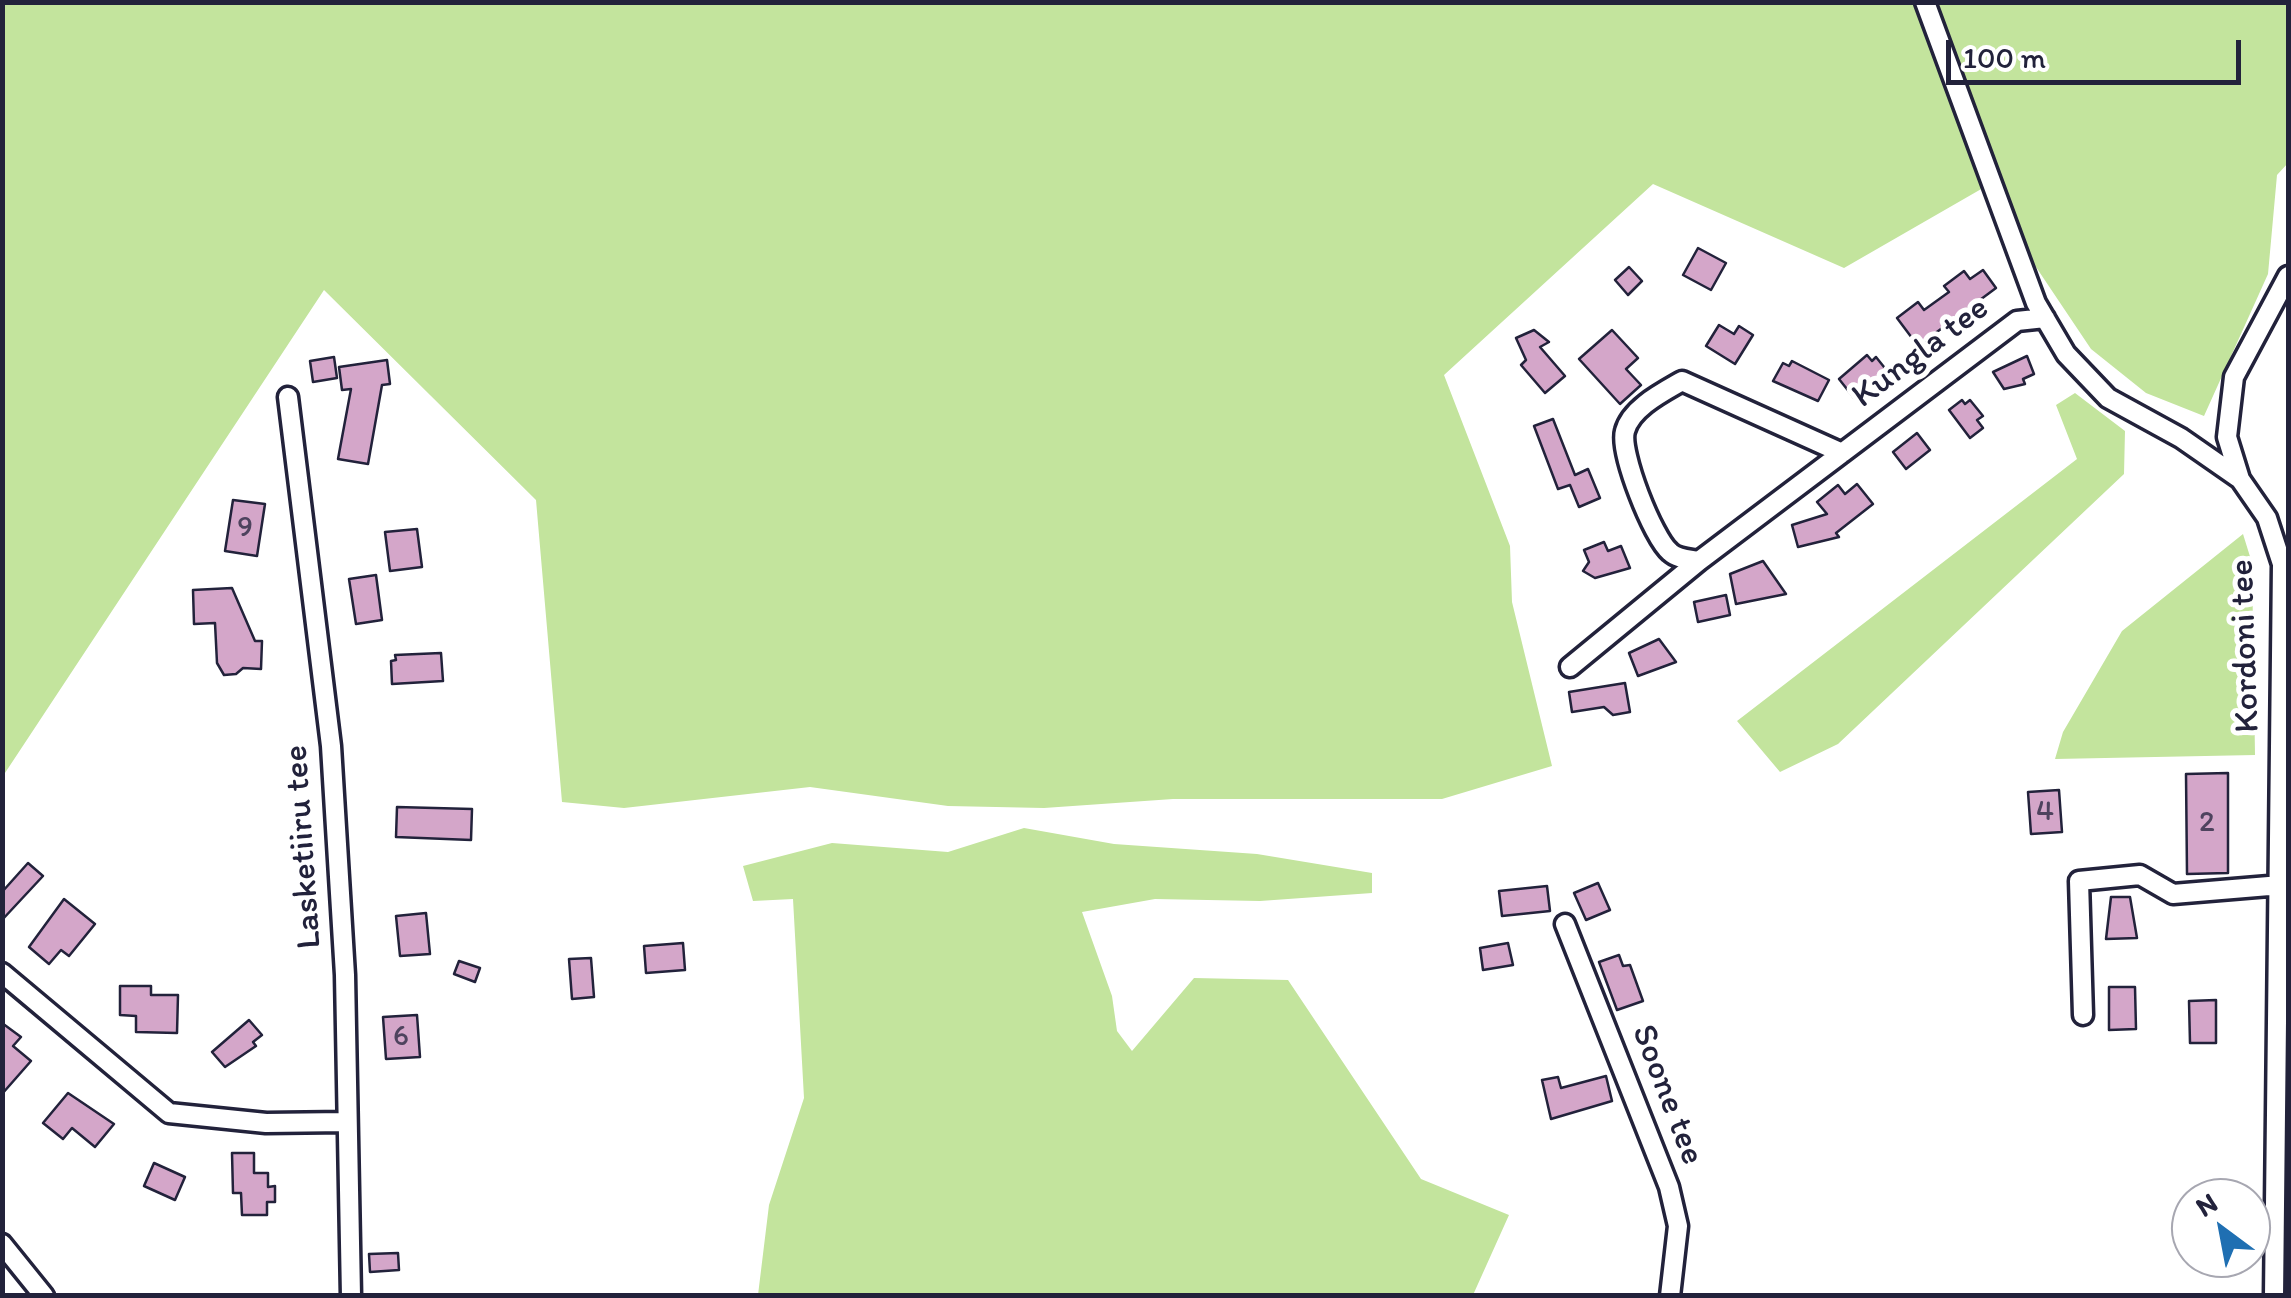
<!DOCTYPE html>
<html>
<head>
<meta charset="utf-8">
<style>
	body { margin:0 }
	#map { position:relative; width:2291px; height:1298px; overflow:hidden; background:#fff; font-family:Itim,sans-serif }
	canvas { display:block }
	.frame { position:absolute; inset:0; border:5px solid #22223b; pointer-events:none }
	.north { position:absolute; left:2171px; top:1178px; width:100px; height:100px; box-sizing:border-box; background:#fff; border:2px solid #a7a7b1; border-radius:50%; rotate:328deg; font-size:28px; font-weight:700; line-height:40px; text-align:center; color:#22223b }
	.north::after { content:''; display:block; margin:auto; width:35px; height:45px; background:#1f6fb2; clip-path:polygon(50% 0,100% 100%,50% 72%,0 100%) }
	.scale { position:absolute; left:1946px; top:40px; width:295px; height:45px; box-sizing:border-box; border:5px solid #22223b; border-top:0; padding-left:12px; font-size:30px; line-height:35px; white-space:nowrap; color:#22223b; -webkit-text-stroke:8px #fff; paint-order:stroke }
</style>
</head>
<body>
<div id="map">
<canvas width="2291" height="1298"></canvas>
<div class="frame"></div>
<div class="north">N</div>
<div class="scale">100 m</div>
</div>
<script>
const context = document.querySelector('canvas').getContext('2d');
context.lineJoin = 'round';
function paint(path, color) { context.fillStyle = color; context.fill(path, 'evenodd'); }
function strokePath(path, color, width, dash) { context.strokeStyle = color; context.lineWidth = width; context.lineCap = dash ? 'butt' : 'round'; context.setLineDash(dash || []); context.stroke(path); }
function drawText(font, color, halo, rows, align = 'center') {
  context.font = font + ' Itim,sans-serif'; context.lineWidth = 10; context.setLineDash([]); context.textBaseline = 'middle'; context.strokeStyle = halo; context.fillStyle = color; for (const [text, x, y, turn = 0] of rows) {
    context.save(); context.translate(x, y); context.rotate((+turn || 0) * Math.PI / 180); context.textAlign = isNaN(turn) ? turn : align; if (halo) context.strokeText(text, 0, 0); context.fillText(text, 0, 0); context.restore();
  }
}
const green = new Path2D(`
	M3,3H2288V163L2277,175L2268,274L2204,416L2146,393L2091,349L1983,188L1844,268L1653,184L1444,375L1510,546L1512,602L1552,766L1442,799H1173L1044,808L948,806L810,787L624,808L562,802L536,500L324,290L3,776Z
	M2075,393L2125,431L2124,474L1838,744L1780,772L1737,721L2077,459L2056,405Z
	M2243,534L2252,563L2255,755L2055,759L2063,732L2122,631Z
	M1024,828L1114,844L1257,854L1372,873V893L1260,901L1155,899L1082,912L1112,996L1117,1031L1132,1051L1194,978L1288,980L1421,1179L1509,1215L1473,1295H758L769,1205L804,1098L793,899L753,901L743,866L832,843L948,852Z`);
const building = new Path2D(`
	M1698,248L1726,263L1711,290L1683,275Z
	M1629,267L1642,281L1628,295L1615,280Z
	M1983,270L1996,288L1918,346L1897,318L1918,302L1924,310L1949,292L1944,286L1964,271L1970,279Z
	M1719,325L1734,334L1739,326L1753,335L1735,364L1706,346Z
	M1534,330L1549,342L1540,347L1565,376L1545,393L1521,365L1526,360L1516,338Z
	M1612,330L1638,358L1626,369L1641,385L1620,404L1579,359Z
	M1867,355L1872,361L1876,357L1888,372L1854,398L1839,379Z
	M2027,356L2034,374L2023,379L2025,384L2004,389L1993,372Z
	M334,357L337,378L313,382L310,361Z
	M387,360L390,384L382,385L368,464L338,459L351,389L342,390L339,367Z
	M1792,361L1829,380L1818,401L1773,381L1783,363L1789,366Z
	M1962,400L1965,404L1970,400L1983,416L1977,420L1983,428L1970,438L1949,410Z
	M1553,419L1575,475L1588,469L1600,498L1579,507L1570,485L1558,489L1534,426Z
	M1917,433L1930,450L1906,469L1893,452Z
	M1857,484L1873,504L1836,533L1839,537L1798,547L1792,525L1827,514L1817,502L1838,485L1845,494Z
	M233,500L265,504L257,556L225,551Z
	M417,529L422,567L390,571L385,532Z
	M1604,542L1608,551L1621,546L1630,568L1595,578L1583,571L1589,562L1584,550Z
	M1763,561L1786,594L1736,604L1730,574Z
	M376,575L382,620L356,624L349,579Z
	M232,588L255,641H262L261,669L243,668L236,674L224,675L217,663L215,623L194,624L193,590Z
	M1726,595L1730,615L1698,622L1694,602Z
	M1659,639L1676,662L1638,676L1629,653Z
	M441,653L443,681L392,684L391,661L396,660L395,655Z
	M1625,683L1630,712L1613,715L1604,707L1572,712L1569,692Z
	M2228,773V873L2187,874L2186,774Z
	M2059,790L2062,832L2031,834L2028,792Z
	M397,807L472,809L471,840L396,837Z
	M28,863L43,876L2,920V892Z
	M1598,883L1610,910L1586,920L1574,893Z
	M1547,886L1550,911L1502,916L1499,891Z
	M2111,897H2130L2137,938L2106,939Z
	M64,899L95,924L69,956L61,950L49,964L29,947Z
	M426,913L430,954L400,956L396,916Z
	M683,943L685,970L646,973L644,946Z
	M1508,943L1513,965L1483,970L1480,948Z
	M1619,955L1623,966L1630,965L1643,1001L1617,1010L1599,962Z
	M591,958L594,997L572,999L569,959Z
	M459,961L480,968L475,982L454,974Z
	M120,986H151V995H178L177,1033L136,1032V1016L120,1015Z
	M2109,987H2135L2136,1029L2109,1030Z
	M2216,1000V1043H2190L2189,1001Z
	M417,1015L420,1057L386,1059L383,1017Z
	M249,1020L262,1035L253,1042L256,1046L225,1067L212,1052Z
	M2,1023L21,1037L13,1046L31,1061L2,1094Z
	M1606,1076L1612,1101L1551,1119L1542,1080L1558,1077L1561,1088Z
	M68,1093L114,1124L95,1147L72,1128L63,1139L43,1123Z
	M232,1153H254V1173H268V1187L275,1186V1202H267V1215H242L241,1193H233Z
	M154,1163L185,1177L175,1200L144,1186Z
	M398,1253L399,1270L370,1272L369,1254Z`);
const minor = new Path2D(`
	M1925,2L2036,303L2066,354L2108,398L2181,438L2240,479L2267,518L2282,564L2274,1296
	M288,397L331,746L345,975L351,1296
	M1842,453L1682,381C1663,392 1631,408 1625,431C1619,452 1653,538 1670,552C1677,559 1689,559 1699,561L2017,321L2045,318
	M2240,479L2227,437L2234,377L2288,276
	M1570,667L1699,561
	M1565,924L1669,1187L1678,1226L1670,1296
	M2,973L169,1113L266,1123L345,1122
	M2083,1015L2079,881L2140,875L2173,894L2281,885
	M2,1244L44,1296`);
const numberNames = [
	["9",245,528],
	["4",2045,812],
	["2",2207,823],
	["6",401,1037]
];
const streetNames = [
	["Kungla tee",1921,353,-37],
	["Kordoni tee",2246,646,-92],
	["Lasketiiru tee",304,847,-94],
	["Soone tee",1667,1095,69]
];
paint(green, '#c3e49d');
paint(building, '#d4a6c9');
strokePath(building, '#22223b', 2.5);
strokePath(minor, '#22223b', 25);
strokePath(minor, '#fff', 18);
drawText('30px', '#4e435e', null, numberNames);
drawText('35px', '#22223b', '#fff', streetNames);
</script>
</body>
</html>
